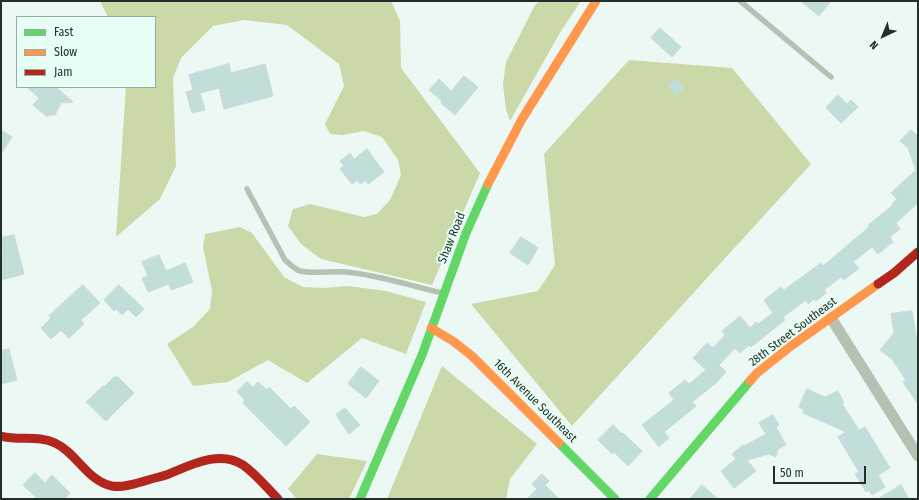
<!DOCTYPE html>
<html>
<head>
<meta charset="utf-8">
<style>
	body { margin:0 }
	#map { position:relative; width:919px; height:500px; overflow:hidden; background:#ecf8f3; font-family:"Fira Sans Condensed",sans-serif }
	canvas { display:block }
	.frame { position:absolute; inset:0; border:2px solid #242f2b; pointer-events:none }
	.legend { position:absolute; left:16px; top:16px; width:140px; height:72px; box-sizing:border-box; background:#e6fef4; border:1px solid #98aba4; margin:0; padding:5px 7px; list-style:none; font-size:12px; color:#242f2b }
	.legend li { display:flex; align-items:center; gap:8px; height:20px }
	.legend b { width:20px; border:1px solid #98aba4 }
	.north { position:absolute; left:863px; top:16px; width:40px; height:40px; -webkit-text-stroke:3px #e6fef4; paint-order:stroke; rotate:224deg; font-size:11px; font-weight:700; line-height:16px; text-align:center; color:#242f2b }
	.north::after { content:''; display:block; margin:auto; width:14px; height:18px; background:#242f2b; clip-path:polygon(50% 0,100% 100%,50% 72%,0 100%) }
	.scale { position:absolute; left:773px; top:466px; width:93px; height:18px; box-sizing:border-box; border:2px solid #242f2b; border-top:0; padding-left:5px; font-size:12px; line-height:14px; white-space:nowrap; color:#242f2b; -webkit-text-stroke:3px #e6fef4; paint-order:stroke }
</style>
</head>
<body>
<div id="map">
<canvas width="919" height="500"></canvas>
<div class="frame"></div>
<ul class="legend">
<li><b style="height:5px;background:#63d668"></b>Fast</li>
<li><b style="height:5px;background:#ff974d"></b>Slow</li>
<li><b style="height:5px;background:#b3261e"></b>Jam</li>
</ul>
<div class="north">N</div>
<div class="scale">50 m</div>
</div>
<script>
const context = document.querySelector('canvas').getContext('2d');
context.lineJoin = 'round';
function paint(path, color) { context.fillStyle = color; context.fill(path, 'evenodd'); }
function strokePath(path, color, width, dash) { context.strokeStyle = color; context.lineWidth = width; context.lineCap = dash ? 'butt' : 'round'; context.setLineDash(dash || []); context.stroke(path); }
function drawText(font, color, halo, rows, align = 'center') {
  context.font = font + ' "Fira Sans Condensed",sans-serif'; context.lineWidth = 4; context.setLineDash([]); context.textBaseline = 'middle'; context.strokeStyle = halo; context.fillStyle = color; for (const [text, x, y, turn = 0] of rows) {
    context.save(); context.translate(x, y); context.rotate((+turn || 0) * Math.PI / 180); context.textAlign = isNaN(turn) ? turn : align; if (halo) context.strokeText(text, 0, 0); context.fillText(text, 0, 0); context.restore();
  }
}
const forest = new Path2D(`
	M100,1H391L400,21L401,68L480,173L432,285L321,259L301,244L288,226L293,209L310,204L364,217L377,214L390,200L401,175L398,160L382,137L364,131L343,135L330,134L325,124L344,86L339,64L287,25L244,20L213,26L181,58L173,78L176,166L160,199L116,237L126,87H155V17H108Z
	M539,1H581L561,31L510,121L506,110L503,84L506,62L534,7Z
	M629,60L732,68L811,164L572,426L471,304L538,291L555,265L544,154Z
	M240,227L252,233L284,277L303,287L323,288L348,286L386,291L426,302L406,354L362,338L307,383L268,360L228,382L193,386L167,344L193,327L210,309L212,291L203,247L205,234Z
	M442,366L537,444L510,479L506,499H387Z
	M317,454L367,461L349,499H297L288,489Z`);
const building = new Path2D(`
	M801,1H831L819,16Z
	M660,28L681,47L672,57L651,38Z
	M229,64L231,73L265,64L273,96L224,109L219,88L200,93L205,110L192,113L186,92L193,90L189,75Z
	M464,76L478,87L455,115L441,103L442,101L429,90L439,79L451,91Z
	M676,79L684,89L676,95L668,85Z
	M27,87H56L73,102L61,103L55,115H49L47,117L33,105L39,98Z
	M838,95L847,104L851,100L858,107L841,123L826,108Z
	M1,130L12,137L1,154Z
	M911,130L918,136V203L896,223L900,229L890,237L893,242L878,254L872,247L853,262L859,268L844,280L841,277L824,290L826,293L816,301L814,299L808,304L806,300L783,317L785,320L751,347L749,345L740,353L735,348L719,365L726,372L715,384L692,402L696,406L664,432L669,438L659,447L642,425L674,400L669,393L685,380L689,384L706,370L693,358L707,343L713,348L725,335L722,331L740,316L750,328L756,322L758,324L773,313L764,300L781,287L784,290L821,263L823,266L869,227L868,225L893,205L892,204L897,199L891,193L916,170L908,148L900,141Z
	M367,149L384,172L368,184L366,180L360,184L357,180L352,184L340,169L344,166L340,161L350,153L354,159Z
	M14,235L24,274L1,280V257L3,256L1,246V238Z
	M521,237L538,248L528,265L510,253Z
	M159,255L166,271L185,263L193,282L171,290L169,284L148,292L142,278L148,276L142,262Z
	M83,285L100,303L81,320L84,324L69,338L61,330L51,339L41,328L51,318L49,316Z
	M119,285L144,309L136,317L128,309L122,315L116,309L114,311L104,300Z
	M912,311L918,347V404L903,382L906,380L892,359L880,350L894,333L891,314Z
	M9,349L17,380L1,384V351Z
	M361,367L379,381L366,398L348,384Z
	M114,377H118L134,393L106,421L86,402L103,386L104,387Z
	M247,382L253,387L258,382L267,390L269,387L291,409L294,406L310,422L286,446L243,403L245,400L237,392Z
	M807,389L825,397L838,391L844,403L842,404L859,430L865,427L890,468L878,475L885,487L872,495L869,490L866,492L855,474L859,472L838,437L846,432L803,413L804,410L799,407Z
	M345,408L360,425L349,434L336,415Z
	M773,415L779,425L776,427L786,445L778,449L776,457L769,454L747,460L756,471L734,488L721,471L736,459L732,454L743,445L744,446L766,434L759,423Z
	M613,425L622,434L623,433L642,451L628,466L614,452L612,454L598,440Z
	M35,473L45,483L52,475L70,493L65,499H38L23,485Z
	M542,474L549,481L545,485L559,499H527L537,489L532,484Z
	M702,485L718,499H690Z
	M901,485L909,499H878Z`);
const lane = new Path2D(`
	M740,1L831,77
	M247,189L285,260C290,264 294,269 300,271C310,274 334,271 346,272C379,275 411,286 442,293`);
const street = new Path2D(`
	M831,318L918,456`);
const fast = new Path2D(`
	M559,443L615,499
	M360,499L422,355L466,233L488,184
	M650,499L750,381`);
const slow = new Path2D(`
	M488,184L522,119L596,1
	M431,328L453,341L472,356L559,443
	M750,381L757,373L791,346L878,284`);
const jam = new Path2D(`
	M878,284L894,273L918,252
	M1,436C18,441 39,435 55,443C77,453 87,481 112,486C124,488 137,483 148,480C154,478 160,477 166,475C189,466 219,449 243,465C256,474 267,488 278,499`);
const streetNames = [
	["Shaw Road",452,238,-68],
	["28th Street Southeast",793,332,-37],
	["16th Avenue Southeast",535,401,45]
];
paint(forest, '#cbd9a9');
paint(building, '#c1dedb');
strokePath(building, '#ccd8d6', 1);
strokePath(lane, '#b3c2b3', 5.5);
strokePath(street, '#b3c2b3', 11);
strokePath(fast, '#63d668', 9);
strokePath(slow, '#ff974d', 9);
strokePath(jam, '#b3261e', 9);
drawText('12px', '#242f2b', '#e6fef4', streetNames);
</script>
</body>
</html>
